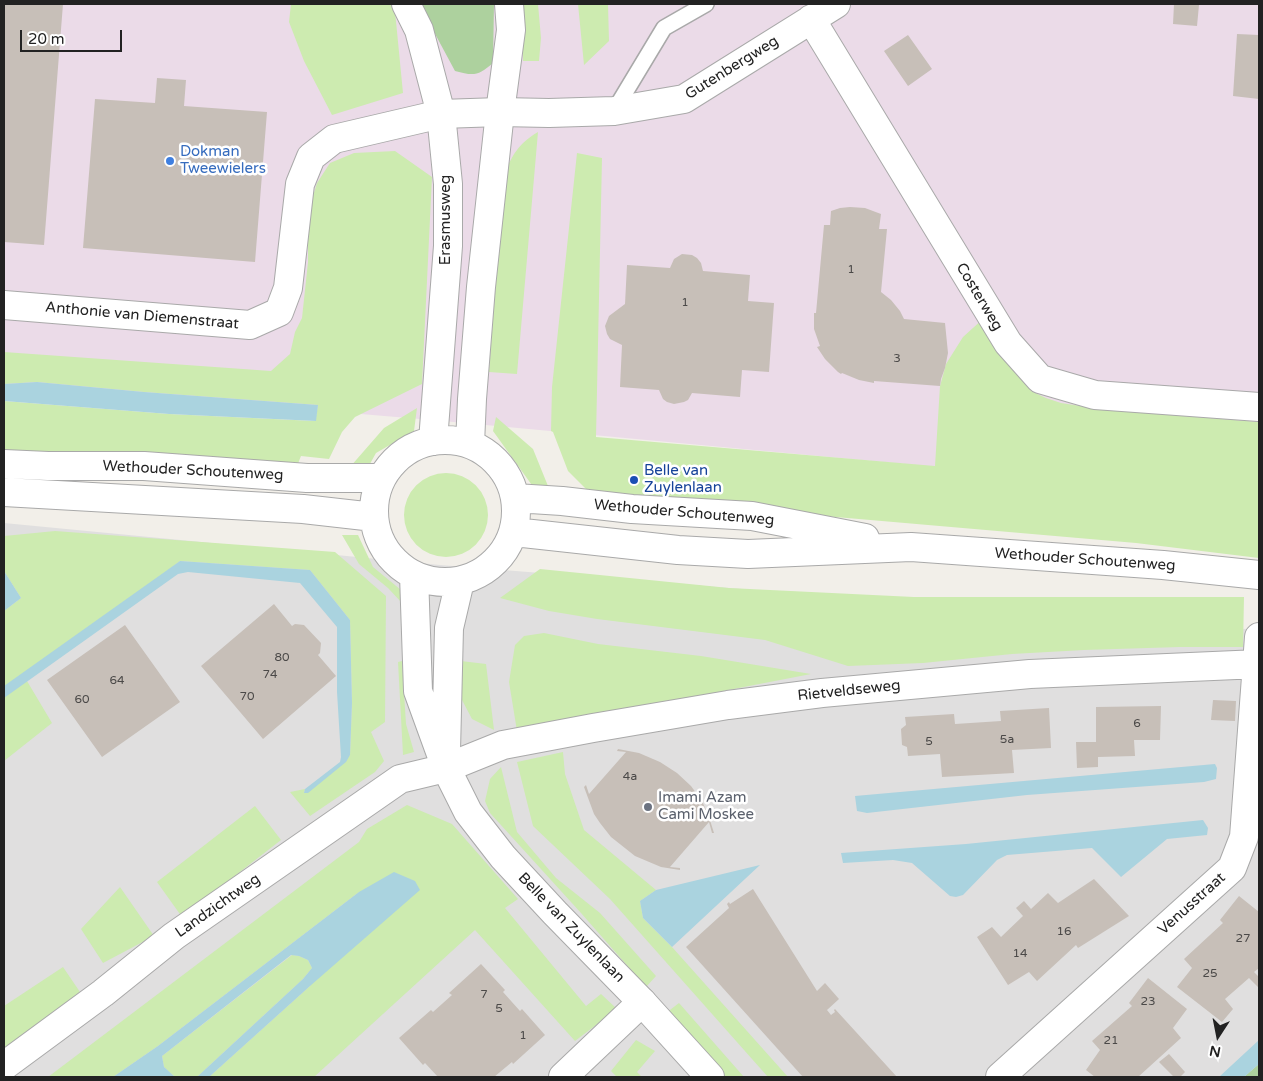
<!DOCTYPE html>
<html>
<head>
<meta charset="utf-8">
<style>
	body { margin:0 }
	#map { position:relative; width:1263px; height:1081px; overflow:hidden; background:#f2efe9; font-family:"Varela Round",sans-serif }
	canvas { display:block }
	.frame { position:absolute; inset:0; border:5px solid #222; pointer-events:none }
	.north { position:absolute; left:1193px; top:1011px; width:50px; height:50px; -webkit-text-stroke:4px #fff; paint-order:stroke; rotate:191deg; font-size:14px; font-weight:700; line-height:20px; text-align:center; color:#222 }
	.north::after { content:''; display:block; margin:auto; width:18px; height:22px; background:#222; clip-path:polygon(50% 0,100% 100%,50% 72%,0 100%) }
	.scale { position:absolute; left:20px; top:30px; width:102px; height:22px; box-sizing:border-box; border:2px solid #222; border-top:0; padding-left:6px; font-size:15px; line-height:18px; white-space:nowrap; color:#222; -webkit-text-stroke:4px #fff; paint-order:stroke }
</style>
</head>
<body>
<div id="map">
<canvas width="1263" height="1081"></canvas>
<div class="frame"></div>
<div class="north">N</div>
<div class="scale">20 m</div>
</div>
<script>
const context = document.querySelector('canvas').getContext('2d');
context.lineJoin = 'round';
function paint(path, color) { context.fillStyle = color; context.fill(path, 'evenodd'); }
function strokePath(path, color, width, dash) { context.strokeStyle = color; context.lineWidth = width; context.lineCap = dash ? 'butt' : 'round'; context.setLineDash(dash || []); context.stroke(path); }
function drawText(font, color, halo, rows, align = 'center') {
  context.font = font + ' "Varela Round",sans-serif'; context.lineWidth = 5; context.setLineDash([]); context.textBaseline = 'middle'; context.strokeStyle = halo; context.fillStyle = color; for (const [text, x, y, turn = 0] of rows) {
    context.save(); context.translate(x, y); context.rotate((+turn || 0) * Math.PI / 180); context.textAlign = isNaN(turn) ? turn : align; if (halo) context.strokeText(text, 0, 0); context.fillText(text, 0, 0); context.restore();
  }
}
const residential = new Path2D(`
	M4,523L440,565L1259,630V1077H4Z`);
const industrial = new Path2D(`
	M4,4H1259V497L432,420L4,384Z`);
const grass = new Path2D(`
	M291,4H390L395,11L403,93L332,115L304,61L289,22Z
	M523,4H538L541,38L539,61H523Z
	M578,4H608L609,41L584,65Z
	M538,132L517,374L489,372L504,176C511,156 519,143 538,132Z
	M395,151L432,177L422,384L355,417L342,432L329,459L301,456L297,466L4,457V401L169,414L315,421L318,405L144,392L37,382L4,384V352L271,371L290,354L295,332L302,318L308,262V224L311,202L317,183L330,163L354,153Z
	M577,153L602,158L596,437L935,466L940,386L946,364L963,337L984,318L1007,355L1031,391L1046,398L1061,403L1107,410L1259,422V558L1136,543L593,496L568,471L553,432L551,431L552,387Z
	M417,408L414,431L376,453L366,471L350,467L384,428Z
	M496,417L533,449L548,486L534,488L493,431Z
	M404 515a42 42 0 1 1 84 0a42 42 0 1 1-84 0Z
	M55,531L335,552L386,596L385,722L371,732L384,761L375,772L310,816L290,792L305,789L304,793L350,755L352,703L350,620L310,570L180,561L10,693L27,681L52,723L4,761V611L21,598L4,571V536Z
	M342,535H358L373,567L401,590L402,603L388,588L359,564Z
	M540,569L729,588L914,597H1244L1243,647H1180L1084,650L1012,654L923,663L848,666L765,640L597,619L549,611L500,598Z
	M544,633L598,644L701,656L811,674L517,731L509,682L515,645L524,636Z
	M402,661L406,724L414,752L403,755L398,662Z
	M461,661L486,664L494,730L472,719L462,700Z
	M563,752L565,774L584,830L656,890L640,901L643,918L672,947L788,1077H768L610,899L533,826L517,762Z
	M501,767L517,832L556,878L600,913L656,976L646,987L581,913L490,813L485,801L490,779Z
	M407,805L452,824L518,899L505,908L586,1006L601,994L617,1009L575,1041L475,930L314,1077H209L310,986L359,892L158,1046L113,1077H48L359,842L367,829Z
	M255,806L281,840L182,917L157,882Z
	M120,887L154,936L103,963L81,929Z
	M292,955L299,956L308,960L312,968L303,979L197,1077H175L164,1067L162,1056Z
	M63,967L80,992L4,1049V1006Z
	M679,1003L744,1077H724L666,1013Z
	M636,1040L655,1051L637,1072L642,1077H617L611,1071Z`);
const forest = new Path2D(`
	M419,4H494L493,63C478,76 474,76 455,71Z
	M1259,1064V1077H1244Z`);
const water = new Path2D(`
	M37,382L144,392L318,405L316,421L169,414L4,401V384Z
	M180,561L310,570L350,620L352,703L350,755L346,762L308,793H304L305,789L340,762L341,757L337,692V627L300,583L188,572L178,574L4,698V686Z
	M4,571L21,598L4,611Z
	M1215,764L1217,768L1216,779L1204,782L1027,795L867,813L857,811L855,796Z
	M1203,820L1208,828L1207,835L1167,839L1121,877L1092,848L1007,855L997,860L963,895L956,897L950,896L912,863L893,860L843,863L841,853L966,844Z
	M760,865L672,947L643,918L640,901L656,890Z
	M394,872L415,881L420,890L310,986L209,1077H197L303,979L312,968L308,960L299,956L291,955L162,1056L164,1067L175,1077H113L158,1046L359,892Z
	M1259,1040V1064L1244,1077H1219Z`);
const building = new Path2D(`
	M4,4H63L44,245L4,242Z
	M1174,4L1199,5L1197,26L1173,24Z
	M1237,34L1259,35V99L1233,96Z
	M908,35L932,69L908,86L884,51Z
	M157,78L186,80L184,106L267,112L255,262L83,248L95,99L155,103Z
	M850,207L865,208L881,214L879,229H887L881,292L891,300L900,311L904,319L945,323L948,353L945,368L941,379L940,386L874,381V383L859,380L842,373L841,374L838,372L825,359L817,347L820,346L814,329V313H816L824,225H830L831,211L840,208Z
	M682,254L692,255L697,258L701,263L703,271L750,275L748,301L774,303L769,372L742,370L740,397L692,393L688,400L684,402L674,404L667,402L663,399L659,390L620,387L622,345L610,339L607,334L605,326L609,316L625,304L627,265L670,268L674,259Z
	M274,604L292,626L295,624L304,625L321,643L320,653L318,655L336,676L263,739L201,666Z
	M125,625L180,702L102,757L47,680Z
	M1213,700L1236,701L1235,721L1211,720Z
	M1161,706L1160,740H1134L1135,756L1098,757V767L1077,768L1076,742H1096V707Z
	M1049,708L1051,748L1012,750L1014,773L942,777L940,754L908,756L907,747L902,745L901,729L906,725L905,717L954,714L955,724L1001,721L1000,711Z
	M618,749L639,753L660,762L677,773L691,786L702,801L709,817L714,833H712L709,822L670,867L680,868V870L661,867L635,856L611,837L600,823L594,814L584,787L586,785L589,794L626,752L617,751Z
	M1094,879L1129,916L1078,948L1076,945L1037,981L1029,972L1008,985L977,937L992,927L1001,937L1023,916L1016,908L1024,901L1031,909L1048,893L1058,903Z
	M753,889L817,991L825,983L839,999L827,1010L831,1015L835,1012L834,1010L835,1009L897,1077H803L686,947L729,908L727,904L729,902L730,904Z
	M1239,896L1259,912V968L1254,972L1259,977V988L1249,978L1225,999L1233,1009L1222,1022L1177,987L1192,968L1184,959L1223,923L1220,920Z
	M481,964L505,990L503,992L520,1011L522,1009L545,1035L513,1064L512,1062L494,1077H438L425,1063L423,1065L399,1038L431,1010L433,1012L452,995L449,993Z
	M1148,978L1187,1009L1173,1028L1181,1038L1138,1077H1095L1086,1070L1100,1050L1092,1041L1132,1006L1129,1003Z
	M1169,1054L1185,1072L1180,1077H1174L1159,1062Z`);
const service = new Path2D(`
	M614,111L664,28L706,4`);
const minor = new Path2D(`
	M811,19L1008,343L1040,379L1095,395L1259,407
	M4,305L250,325L279,312L288,288L300,184L311,157L334,139L441,114L500,112L549,113L614,111L684,99L836,4
	M4,1066L103,993L174,936L400,779L446,768L503,745L593,728L728,705L822,693L1030,674L1259,664
	M563,1077L642,1002
	M1000,1077L1232,868L1244,837L1259,637`);
const tertiary = new Path2D(`
	M406,4L419,30L441,114L448,184V246L433,441
	M374 511a71 71 0 1 1 142 0a71 71 0 1 1-142 0Z
	M470,444L472,399L481,287L500,112L511,30L509,4
	M4,464L48,466H144L307,478H381
	M4,492L303,509L374,517
	M515,498L562,501L632,509L752,516L865,538
	M514,532L678,550L748,554L911,547L1163,565L1259,575
	M414,575L418,691L446,768L468,812L503,857L555,913L642,1002L710,1077
	M446,751L449,628L460,581`);
const markers = [
	[170,161,5,"#3f7fe0"],
	[634,480,5,"#1a4fb4"],
	[648,807,5,"#6b7280"]
];
const numberNames = [
	["1",851,270],
	["1",685,303],
	["3",897,359],
	["80",282,658],
	["74",270,675],
	["64",117,681],
	["70",247,697],
	["60",82,700],
	["6",1137,724],
	["5a",1007,740],
	["5",929,742],
	["4a",630,777],
	["16",1064,932],
	["27",1243,939],
	["14",1020,954],
	["25",1210,974],
	["7",484,995],
	["23",1148,1002],
	["5",499,1009],
	["1",523,1036],
	["21",1111,1041]
];
const streetNames = [
	["Gutenbergweg",732,68,-32],
	["Erasmusweg",446,220,-90],
	["Costerweg",979,297,59],
	["Anthonie van Diemenstraat",142,316,5],
	["Wethouder Schoutenweg",193,471,3],
	["Wethouder Schoutenweg",684,513,5],
	["Wethouder Schoutenweg",1085,560,4],
	["Rietveldseweg",849,691,-6],
	["Venusstraat",1192,904,-42],
	["Landzichtweg",218,906,-35],
	["Belle van Zuylenlaan",571,928,46]
];
const shopNames = [
	["Dokman",180,152],
	["Tweewielers",180,169]
];
const transitNames = [
	["Belle van",644,471],
	["Zuylenlaan",644,488]
];
const worshipNames = [
	["Imami Azam",658,798],
	["Cami Moskee",658,815]
];
paint(residential, '#e0dfdf');
paint(industrial, '#ebdbe8');
paint(grass, '#cdebb0');
paint(forest, '#add19e');
paint(water, '#aad3df');
paint(building, '#c7bfb8');
strokePath(service, '#a9a9a9', 18);
strokePath(minor, '#a9a9a9', 30);
strokePath(tertiary, '#a9a9a9', 30);
strokePath(service, '#fff', 15);
strokePath(minor, '#fff', 28);
strokePath(tertiary, '#fff', 28);
for (const [x, y, r, color] of markers) { const dot = new Path2D(); dot.arc(x, y, r, 0, 2 * Math.PI); context.fillStyle = color; context.fill(dot); strokePath(dot, '#fff', 2); }
drawText('12px', '#4b4948', null, numberNames);
drawText('15px', '#222', '#fff', streetNames);
drawText('15px', '#366cbe', '#fff', shopNames, 'left');
drawText('15px', '#164399', '#fff', transitNames, 'left');
drawText('15px', '#5b616d', '#fff', worshipNames, 'left');
</script>
</body>
</html>
